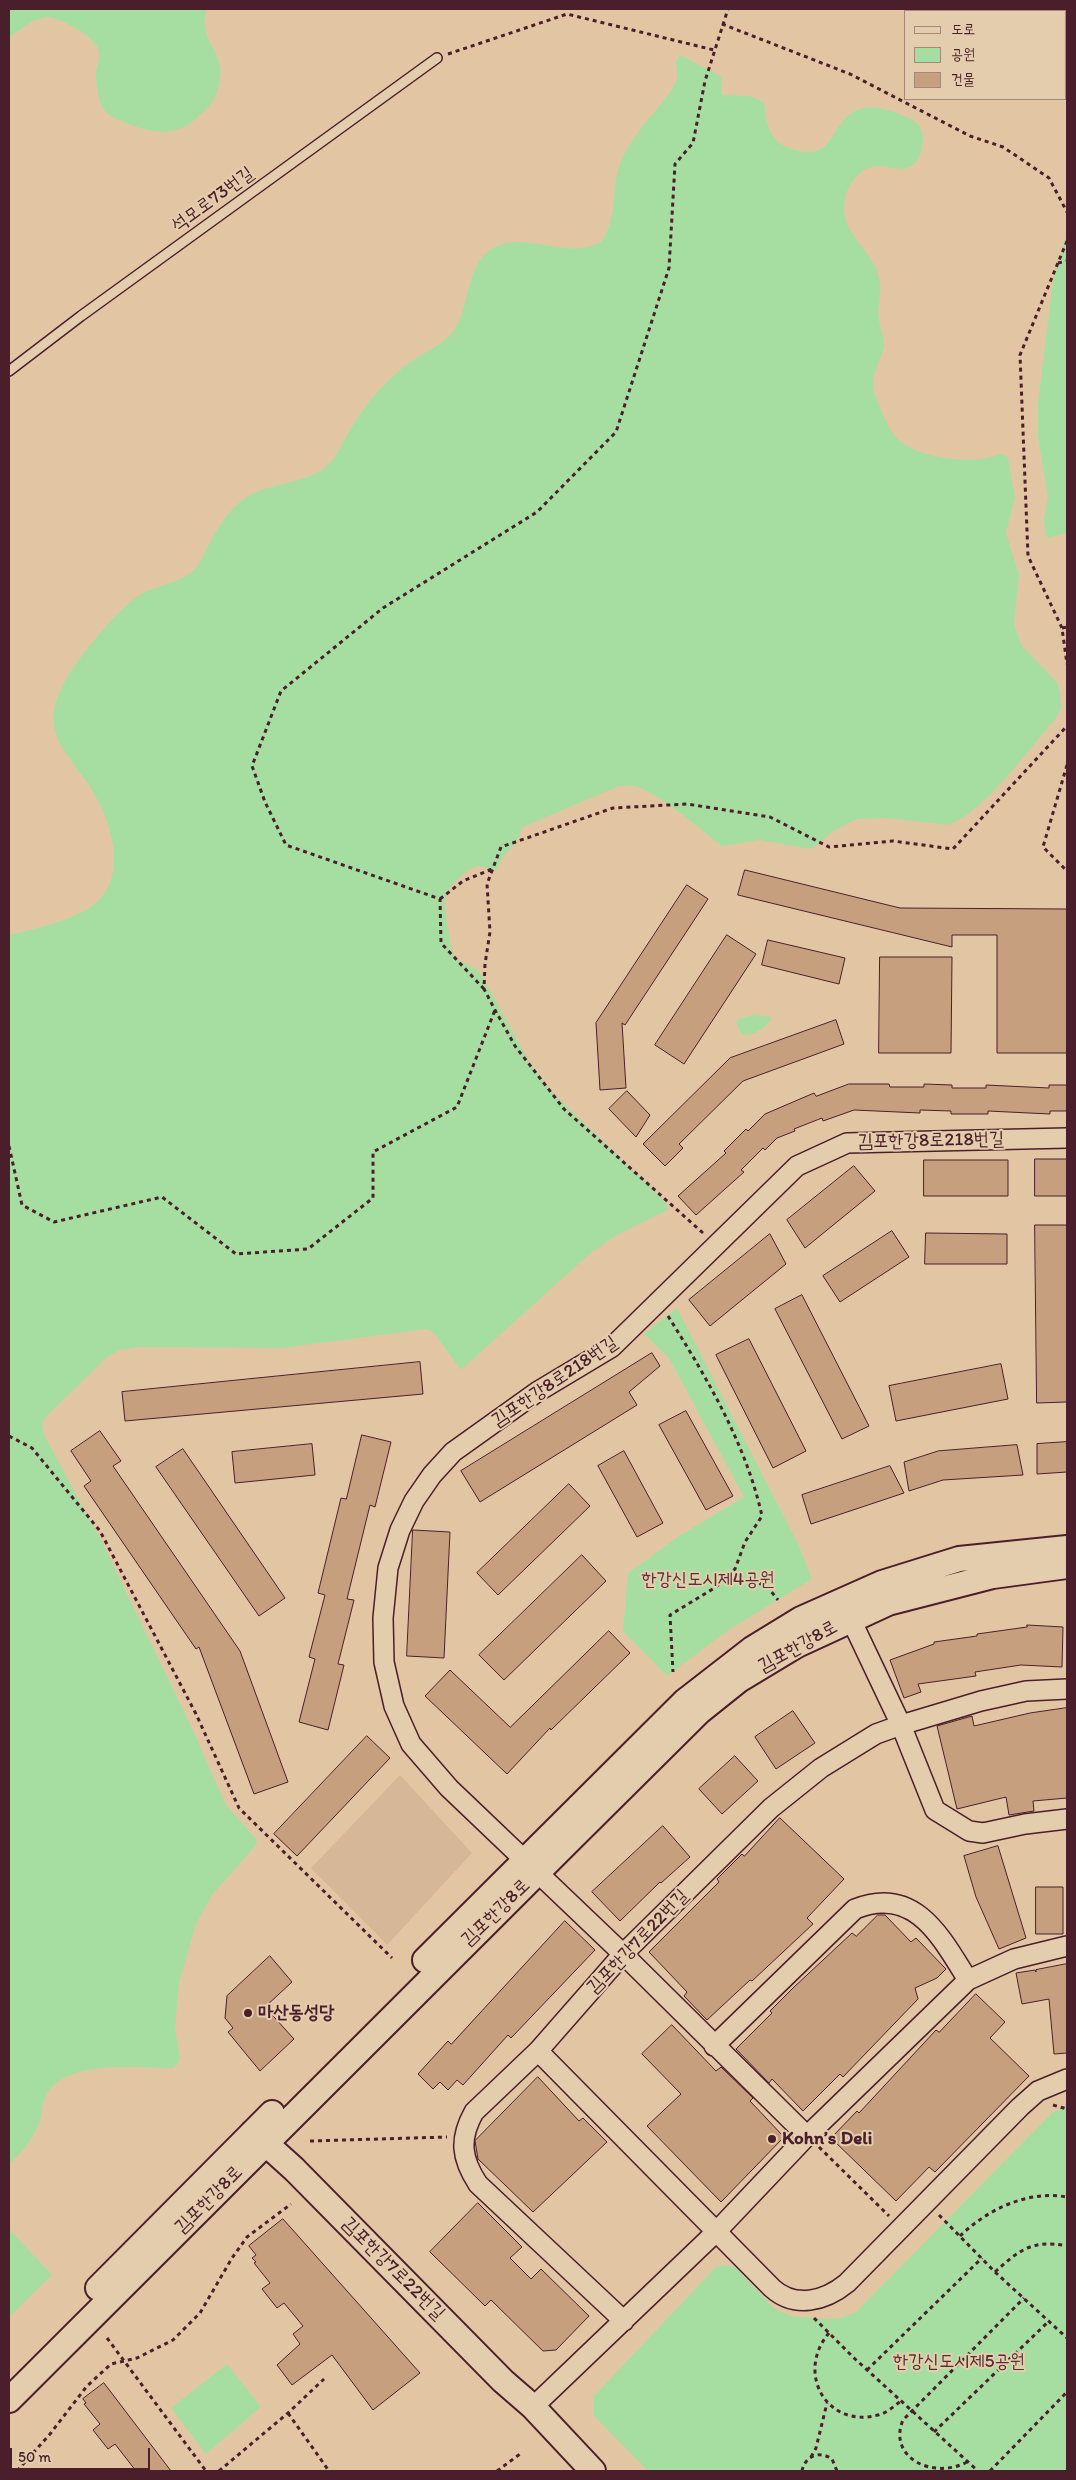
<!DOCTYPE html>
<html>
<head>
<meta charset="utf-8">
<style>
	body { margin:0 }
	#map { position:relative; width:1076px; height:2480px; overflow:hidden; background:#e2c6a4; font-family:Itim,"Poor Story",sans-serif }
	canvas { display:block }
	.frame { position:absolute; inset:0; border:10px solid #4a1f2b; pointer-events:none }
	.legend { position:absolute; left:904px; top:10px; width:162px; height:90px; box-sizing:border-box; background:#e4cdad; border:1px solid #a68779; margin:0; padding:6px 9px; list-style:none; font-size:15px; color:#4a1f2b }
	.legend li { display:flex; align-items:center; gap:10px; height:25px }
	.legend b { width:25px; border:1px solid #a68779 }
	.scale { position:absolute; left:10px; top:2448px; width:140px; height:22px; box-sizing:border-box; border:2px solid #4a1f2b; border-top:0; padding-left:6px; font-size:15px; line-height:18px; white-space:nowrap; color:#4a1f2b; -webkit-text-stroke:4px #e4cdad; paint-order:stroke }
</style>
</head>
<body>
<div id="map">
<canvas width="1076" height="2480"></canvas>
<div class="frame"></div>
<ul class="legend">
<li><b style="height:6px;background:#e4cdad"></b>도로</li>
<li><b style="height:14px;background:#a6dea2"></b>공원</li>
<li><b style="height:14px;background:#c59f7e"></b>건물</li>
</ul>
<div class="scale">50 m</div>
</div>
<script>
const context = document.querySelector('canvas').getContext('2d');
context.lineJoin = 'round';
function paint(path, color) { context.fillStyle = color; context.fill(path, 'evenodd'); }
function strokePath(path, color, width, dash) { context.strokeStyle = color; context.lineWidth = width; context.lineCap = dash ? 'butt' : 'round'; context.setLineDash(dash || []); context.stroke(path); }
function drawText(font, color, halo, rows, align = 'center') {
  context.font = font + ' Itim,"Poor Story",sans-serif'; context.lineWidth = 4; context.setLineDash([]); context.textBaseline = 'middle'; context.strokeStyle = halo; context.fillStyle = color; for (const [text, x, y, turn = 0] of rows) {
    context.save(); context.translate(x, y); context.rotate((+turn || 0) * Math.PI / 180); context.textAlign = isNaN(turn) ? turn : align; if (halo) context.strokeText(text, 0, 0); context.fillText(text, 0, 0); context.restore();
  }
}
const built = new Path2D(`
	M400,1775L472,1853L387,1945L311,1868Z`);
const green = new Path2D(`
	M9,9H207C195,43 232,52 217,92C213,102 207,109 199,116C178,137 154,134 129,124C119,120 108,117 103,108C98,99 96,85 96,75C97,64 103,55 96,45C88,33 62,19 47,17L33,21L9,37Z
	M680,55L722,77L721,92L723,95L749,96L764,102C766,121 768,140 789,148C836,165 828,123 857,110C873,103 896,112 911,119C922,124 925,136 922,148C915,177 898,167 878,166C861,166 848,184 845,198C837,234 876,250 880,282C882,295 877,308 879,320C880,329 884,337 884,346C882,358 874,369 873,382C873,394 878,403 883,414C886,422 890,430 896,437C911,456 959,462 981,459C989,458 996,455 1003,454L1008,458L1015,497L1006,533L1019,574L1014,625L1022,646L1057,682L1060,693L1061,708L1055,720C1028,749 985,812 948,825L886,818L857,819L835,830L811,849L760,840L722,846C701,830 661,795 638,787C632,785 625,786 619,786L525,826C519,830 520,834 517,840C511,851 501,855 497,870L478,866L468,870L449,888L444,904L451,947L456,959L476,969L482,976L530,1063L555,1095L654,1190L667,1205L668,1210L617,1235L592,1252L461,1370L434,1333L427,1329L282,1348L139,1347L120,1350L107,1357L47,1416L42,1423L44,1435L103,1544L191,1726L217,1785L227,1806L256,1839L257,1844L212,1895L196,1924L179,1982L175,2028L180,2058L178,2064L173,2068C138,2068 62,2058 45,2098C42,2104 42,2111 41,2117C36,2136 23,2152 9,2164V935C34,929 63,923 86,910C133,884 112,819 88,784C65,750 40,731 62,687C75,661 118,607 143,593C158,585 180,583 193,571C199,566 203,556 207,548C217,529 228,509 247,497C272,481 310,485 331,462C338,454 342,443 348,434C357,418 367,403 379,390C388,381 398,371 408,364C423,353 445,344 455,329C470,305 466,261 495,247C529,231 564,261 601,242C620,216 609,186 623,157C635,131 659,109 675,85L677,78L676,61Z
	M1067,234V533L1048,538L1045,535L1044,518L1048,497L1038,438V402L1053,281Z
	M754,1015L772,1017C768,1026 753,1037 742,1035L736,1023L739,1019Z
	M677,1308L799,1546L812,1579L727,1631L667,1676L623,1631L628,1573L679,1536L744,1497L669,1358L644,1334Z
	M1067,2105V2471H648L594,2416V2396L716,2267L726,2265L735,2267L774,2308L790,2316L826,2319L840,2318L856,2312L1052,2113Z
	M9,2229L52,2275L9,2317Z
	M227,2364L261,2407L206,2454L171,2408Z`);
const building = new Path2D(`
	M745,870L900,908L1067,909V1053H997V935H952V947L738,895Z
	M687,885L708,899L625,1025L622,1023L626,1088L600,1090L596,1023Z
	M727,935L756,954L684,1064L655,1045Z
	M768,940L845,958L839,984L762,965Z
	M880,957H952L951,1053H879Z
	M836,1020L844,1044L743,1081L679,1144L683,1148L665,1166L643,1144L730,1058Z
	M849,1084H889L890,1087H924V1084L952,1085V1088H986V1085L1049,1088V1085H1067V1111H1050V1114L988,1111V1114H951V1111L920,1110V1113L854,1110L823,1121L822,1118L794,1129L795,1131L777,1138L765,1150L763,1148L741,1170L744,1172L696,1215L678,1196L726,1153L724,1151L746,1129L748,1131L765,1114L814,1093L816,1096Z
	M627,1091L650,1115L636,1137L609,1109Z
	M1035,1159H1067V1196H1035Z
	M924,1160H1008V1196H924Z
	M854,1166L875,1191L805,1248L787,1220Z
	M1035,1225H1067V1402L1037,1403Z
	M892,1231L909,1257L840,1302L823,1276Z
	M926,1233L1007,1234V1264H925Z
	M770,1234L786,1264L710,1326L689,1300Z
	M802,1295L869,1426L842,1439L775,1309Z
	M749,1339L806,1451L773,1468L716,1355Z
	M652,1353L660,1366L629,1392L637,1405L480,1502L461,1471Z
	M420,1362L423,1394L125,1421L122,1392Z
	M1001,1364L1008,1399L896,1421L889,1386Z
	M686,1411L733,1496L706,1510L659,1425Z
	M100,1431L121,1461L113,1466L240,1651L288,1782L254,1794L199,1647L196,1649L84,1486L91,1481L71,1451Z
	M362,1435L391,1442L375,1507L370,1505L347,1599L354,1600L338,1664L344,1665L328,1730L299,1722L315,1659L309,1657L325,1595L318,1593L341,1498L346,1499Z
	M1067,1442V1472L1037,1474V1444Z
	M312,1444L315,1475L235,1483L232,1452Z
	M1017,1445L1023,1475L943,1480L909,1491L904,1462L938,1451Z
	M183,1449L285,1598L259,1616L156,1467Z
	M624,1451L663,1523L637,1537L598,1466Z
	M890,1466L904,1493L811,1524L802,1495Z
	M569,1484L590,1506L498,1595L477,1573Z
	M413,1530L450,1532L444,1658L407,1656Z
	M582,1555L606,1581L504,1680L479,1655Z
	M1027,1625L1063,1627L1062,1667L1021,1665L975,1672L976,1676L918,1684L921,1692L904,1698L890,1660L934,1644V1642L977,1636V1634L1027,1627Z
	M609,1631L630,1653L551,1730L550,1728L507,1774L425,1696L450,1670L510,1727Z
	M1067,1708V1798L1033,1801L1034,1811L1009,1815L1006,1797L957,1809L937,1726L972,1716L974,1726L1030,1713Z
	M793,1711L815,1743L776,1769L755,1737Z
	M367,1736L390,1758L297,1856L274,1834Z
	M735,1756L758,1781L722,1814L699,1789Z
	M780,1818L844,1879L807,1918L813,1924L752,1981L750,1980L707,2020L684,1996L687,1992L649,1952L719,1882L717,1879L742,1854L744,1856Z
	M663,1826L690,1857L661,1883L660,1882L620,1921L592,1892Z
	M998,1846L1026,1938L999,1949L976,1897L964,1856Z
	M1036,1887H1063V1934H1036Z
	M878,1915H885L911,1942L916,1938L946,1969L937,1978L915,1988L918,1999L843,2077L840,2074L803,2111L772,2079L769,2083L736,2049L772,2013L770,2011L793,1988L852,1933L856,1936Z
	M565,1921L595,1950L511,2038L508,2035L463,2085L457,2080L448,2090L440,2082L433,2089L418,2074L448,2041L451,2044Z
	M270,1956L292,1982L265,2007L294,2039L260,2071L228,2032L233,2028L225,2018L227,1996Z
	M1067,1964V2053L1054,2054L1049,1999L1022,2004L1016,1973L1035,1970L1036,1972V1970Z
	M976,1994L1005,2022L990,2038L1029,2076L935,2172L929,2167L896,2201L831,2138L857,2111L859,2113L936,2030L939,2032Z
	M672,2025L716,2071L721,2067L753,2098L750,2101L784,2137L721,2202L647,2126L681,2094L642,2054Z
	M538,2077L579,2121L583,2118L607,2142L533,2212L478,2159L475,2141Z
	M478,2203L522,2247L510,2258L531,2279L541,2269L589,2316L556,2350L543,2351L491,2300L485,2306L430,2252Z
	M283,2219L420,2373L373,2410L332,2355L292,2385L277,2365L300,2344L293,2334L303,2326L284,2303L277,2308L262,2289L270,2283L254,2263L256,2262L252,2258L256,2255L249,2246Z
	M104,2383L171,2471H136L115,2444L108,2449L93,2430L100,2424L84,2404L86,2403L83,2399Z`);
const path = new Path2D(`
	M722,24L850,74L970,136L1003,147L1049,178L1067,212
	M448,54L567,14L714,50
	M1067,241L1020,355L1028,556L1062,628L1067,664
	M1058,263L1067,261
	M1062,628L1067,627
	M1067,765L1043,847L1067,871
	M440,899L463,881L492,869
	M484,989L441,943L440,899L286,845L265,802L252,766L281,691L383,608L537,512L616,432L669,268L675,164L693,143L705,81L728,9
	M9,1146L22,1205L54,1222L162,1197L236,1254L308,1249L373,1198V1152L457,1107L495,1010
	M703,1233L564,1109L515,1046L495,1010L484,989L485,964L490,932L487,884L501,847L613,808L687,804L770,817L829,847L893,841L953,849L1067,726
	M668,1316C707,1378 746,1444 762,1516L745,1542L735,1569L716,1587L670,1615L673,1672
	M9,1436L32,1448L100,1531L196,1714L239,1808L392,1958
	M728,1577L766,1585L778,1600
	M1053,2105L1067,2109
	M310,2141L447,2137
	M819,2147L889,2216
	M939,2215L995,2272L1067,2338
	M960,2236C988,2209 1028,2190 1067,2197
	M995,2272C1019,2250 1033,2239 1067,2246
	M814,2318L854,2358L978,2471
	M829,2333C795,2373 827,2429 878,2415C887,2413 894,2406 901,2401
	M107,2338L206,2471
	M867,2370L982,2258
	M288,2413L329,2471
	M934,2432L1049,2321
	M811,2457L816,2448L827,2403
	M967,2462C934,2480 887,2458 903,2420L1024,2298
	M17,2471L50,2434L87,2386L111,2364L137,2358L173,2340L200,2313L232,2258L247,2237L291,2204
	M219,2471L288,2413L324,2379
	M497,2471L520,2454
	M802,2471C805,2456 819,2450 832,2459L837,2471
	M990,2471L1067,2392`);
const service = new Path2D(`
	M9,371L81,316L437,58`);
const minor = new Path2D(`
	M845,1607L901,1725L935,1810L969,1831L983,1833L1025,1824L1067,1819
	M714,2046L855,1909C915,1885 941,1937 968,1980
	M538,2051L772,2288C795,2309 825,2301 847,2283L1020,2107L1038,2091L1067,2079
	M807,2136L623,1954L449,1788L411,1744L394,1706L384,1662L383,1618L388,1568L400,1530L414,1501L432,1475L453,1452L537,1392L612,1347L797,1166L847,1143L1067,1138
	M624,2321L478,2184C461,2158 459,2139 474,2112L538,2051L623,1954L771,1808L821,1768L876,1734L901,1725L981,1701L1026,1691L1067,1689
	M533,2407L716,2232L807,2136L968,1980L1014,1959L1067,1946`);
const tertiary = new Path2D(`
	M425,1960L685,1701L752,1649L801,1619L882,1583L959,1559L1067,1548
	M253,2132L294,2169L503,2381L533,2407L593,2471
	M98,2288L272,2113
	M9,2400L571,1839L699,1712L739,1680L797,1645L888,1603L993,1576L1067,1566`);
const markers = [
	[248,2013,5,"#4a1f2b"],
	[772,2139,5,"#4a1f2b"]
];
const streetNames = [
	["석모로73번길",213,200,-36],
	["김포한강8로218번길",931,1141,-1],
	["김포한강8로218번길",555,1382,-34],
	["김포한강8로",798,1647,-29],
	["김포한강8로",496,1913,-44],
	["김포한강7로22번길",638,1942,-46],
	["김포한강8로",209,2200,-45],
	["김포한강7로22번길",393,2269,45]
];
const parkNames = [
	["한강신도시제4공원",708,1580],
	["한강신도시제5공원",959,2362]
];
const poiNames = [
	["마산동성당",258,2013],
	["Kohn’s Deli",782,2139]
];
paint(built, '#d6b797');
paint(green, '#a6dea2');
paint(building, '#c59f7e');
strokePath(building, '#4a1f2b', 1);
strokePath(service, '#4a1f2b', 12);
strokePath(minor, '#4a1f2b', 22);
strokePath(tertiary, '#4a1f2b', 28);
strokePath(path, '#4a1f2b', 3, [4, 4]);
strokePath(service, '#e4cdad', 9);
strokePath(minor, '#e4cdad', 19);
strokePath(tertiary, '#e4cdad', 24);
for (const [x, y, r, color] of markers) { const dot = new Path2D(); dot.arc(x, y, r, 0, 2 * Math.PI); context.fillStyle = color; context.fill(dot); strokePath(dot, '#e4cdad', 2); }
drawText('19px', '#4a1f2b', '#e4cdad', streetNames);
drawText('19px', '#533237', '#e4cdad', parkNames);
drawText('bold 19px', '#4a1f2b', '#e4cdad', poiNames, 'left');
</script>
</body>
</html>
